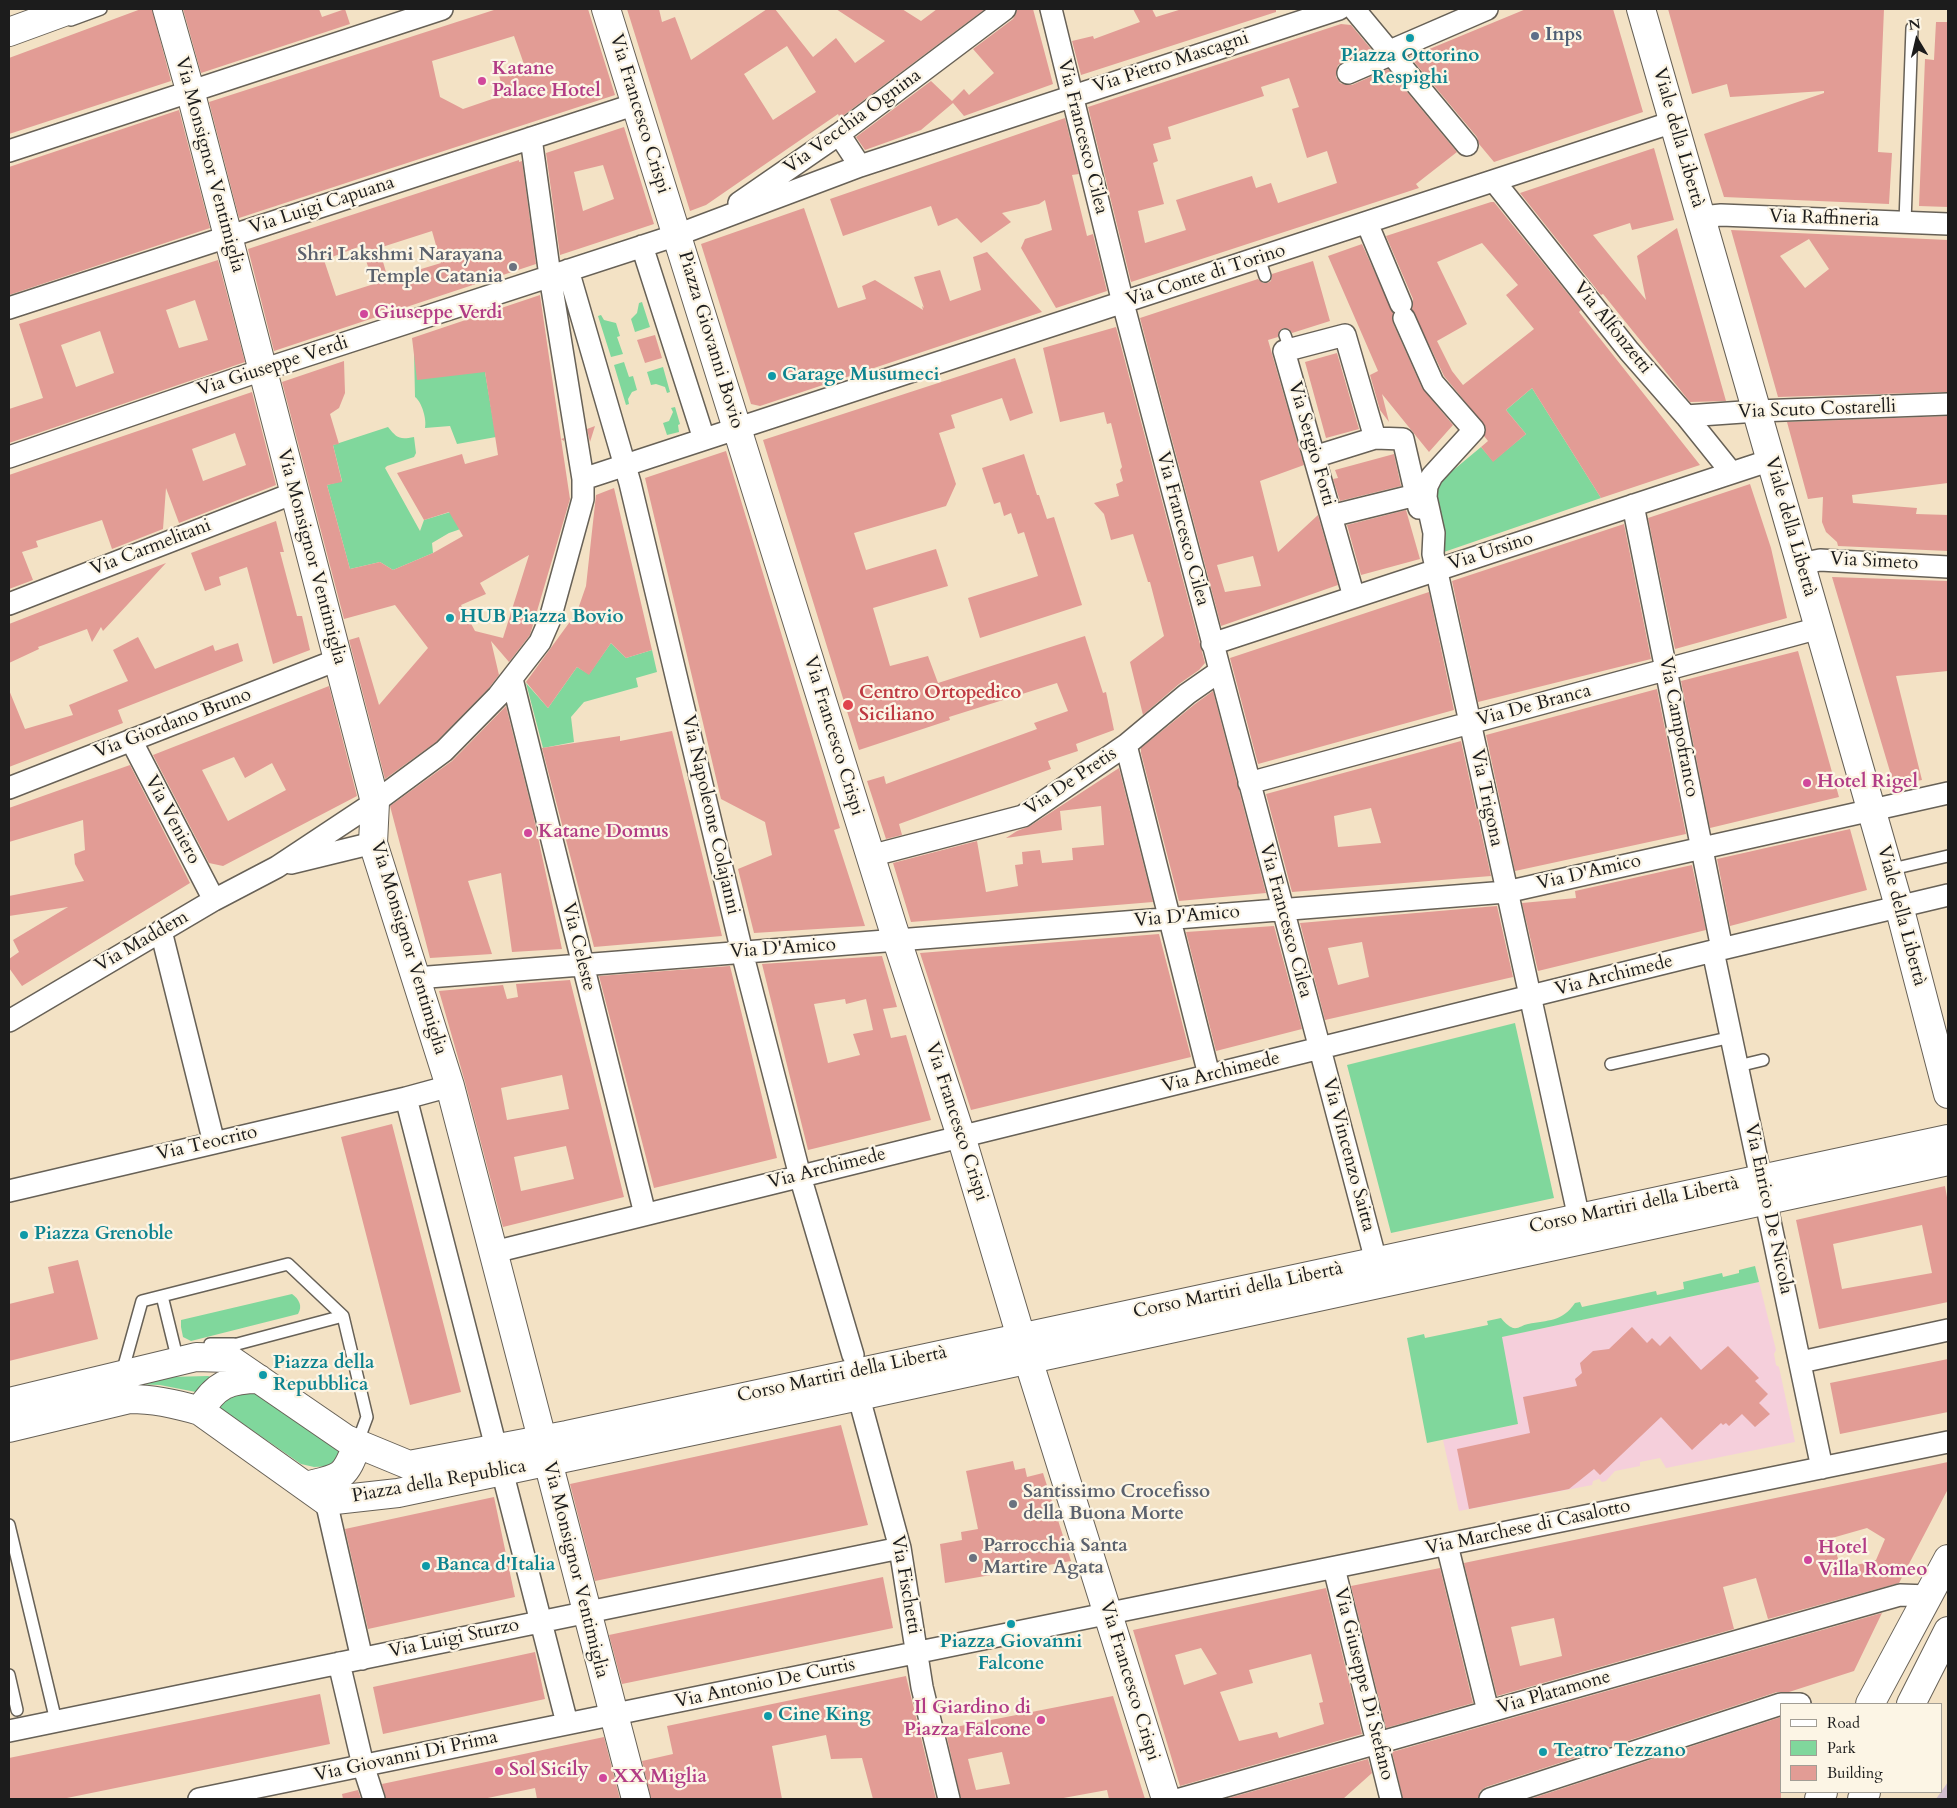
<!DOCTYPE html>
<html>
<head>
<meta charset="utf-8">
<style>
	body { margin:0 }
	#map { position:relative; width:1957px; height:1808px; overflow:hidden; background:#f3e2c5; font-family:Cardo,serif }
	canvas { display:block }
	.frame { position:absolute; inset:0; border:10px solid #1c1c1c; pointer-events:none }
	.legend { position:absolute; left:1780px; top:1703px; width:162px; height:90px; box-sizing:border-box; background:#fcf5e5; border:1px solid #a29e95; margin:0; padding:6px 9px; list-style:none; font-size:15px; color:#1c1c1c }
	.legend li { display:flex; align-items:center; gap:10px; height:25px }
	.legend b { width:25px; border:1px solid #a29e95 }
	.north { position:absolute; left:1892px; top:15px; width:50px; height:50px; -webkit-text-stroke:4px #fcf5e5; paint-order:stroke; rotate:351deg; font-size:14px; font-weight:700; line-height:20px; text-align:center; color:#1c1c1c }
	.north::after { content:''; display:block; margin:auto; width:18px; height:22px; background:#1c1c1c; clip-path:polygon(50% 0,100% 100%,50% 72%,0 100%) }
</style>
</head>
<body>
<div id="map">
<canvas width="1957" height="1808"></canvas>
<div class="frame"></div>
<ul class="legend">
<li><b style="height:6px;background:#fff"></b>Road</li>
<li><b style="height:14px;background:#80d79c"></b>Park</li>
<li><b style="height:14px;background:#e29c95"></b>Building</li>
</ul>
<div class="north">N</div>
</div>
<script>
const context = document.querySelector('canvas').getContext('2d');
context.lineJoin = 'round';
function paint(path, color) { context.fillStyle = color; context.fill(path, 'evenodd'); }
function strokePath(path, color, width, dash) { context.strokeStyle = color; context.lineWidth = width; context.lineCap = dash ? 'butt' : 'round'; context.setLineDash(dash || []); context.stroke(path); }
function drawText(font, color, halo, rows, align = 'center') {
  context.font = font + ' Cardo,serif'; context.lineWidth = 4.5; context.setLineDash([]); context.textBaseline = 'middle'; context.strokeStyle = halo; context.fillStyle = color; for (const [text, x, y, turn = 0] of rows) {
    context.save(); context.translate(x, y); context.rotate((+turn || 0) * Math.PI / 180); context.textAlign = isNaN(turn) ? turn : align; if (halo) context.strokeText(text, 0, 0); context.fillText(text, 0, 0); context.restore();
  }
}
const built = new Path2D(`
	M1759,1282L1776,1350L1774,1354L1775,1359L1776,1365L1779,1367L1795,1442L1666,1468L1660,1458L1640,1462V1466L1615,1471L1606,1481L1602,1482L1599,1479L1593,1481L1592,1485L1459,1511L1443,1440L1518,1424L1501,1337Z`);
const industrial = new Path2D(`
	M1948,1782V1799H1936Z`);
const green = new Path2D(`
	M642,302L650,327L635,332L631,319L637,313L639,303Z
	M601,315L604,320L616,323L620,336L617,337L623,354L611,357L598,316Z
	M414,351L485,372L496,437L457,444L450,426L425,428C427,420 422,402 415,397Z
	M624,362L629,377L633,376L637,390L632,392L628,399L629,404L626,405L614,365Z
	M663,367L670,392L667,393L665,387L656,384L651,385L647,372Z
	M1532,388L1601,498L1444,552L1433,502L1439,482L1481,447L1493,461L1526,434L1506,410Z
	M675,407L680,424L678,425L679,432L667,435L663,423L669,421L673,412L671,408Z
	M388,427C397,438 399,440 414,437L416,453L414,457L387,466L385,468L420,531L424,520L513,493L516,510L449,533L432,543L433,553L393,570L380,562L350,569L327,485L342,481L333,445Z
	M611,643L626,658L652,650L657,672L636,678L638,687L584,702L571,717L574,742L543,748L526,683L548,708L577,667L589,674Z
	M1515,1023L1554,1198L1391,1233L1347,1065Z
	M1755,1266L1759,1282L1502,1337L1518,1424L1427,1443L1407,1338L1424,1334L1425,1338L1488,1325L1487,1321L1501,1318C1504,1322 1508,1326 1513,1328C1519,1329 1522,1325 1528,1324C1548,1320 1562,1322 1575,1303L1580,1302L1582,1307L1656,1291L1657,1295L1684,1289L1683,1282L1722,1273L1723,1277L1739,1273V1270Z
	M292,1294C299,1299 303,1306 298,1314L191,1341L183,1337L181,1327V1320Z
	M208,1376L220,1380L201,1393L160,1385L132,1384L169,1377Z
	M248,1388L329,1442L339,1452L337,1460L333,1466L314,1467L301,1464L220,1408L218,1404L221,1395Z`);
const building = new Path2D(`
	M141,9H152L171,81L9,134V58Z
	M183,9H319L322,17L345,9L350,24L201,73Z
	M497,9H588L615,95L239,218L209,102ZM514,36L525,67L499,75L504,95L463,109L440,97L432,61Z
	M627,9H659L662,22L675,17L691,60L767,9H775L813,57L836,38L855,63L885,41L836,9H902L921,21L937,9H985L840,118L838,114L706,205L690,211ZM787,46L816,92L773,120L744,74Z
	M1017,9H1033L1053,84L964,116L953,103L921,130L865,150L856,137L931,81L952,101L964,89L969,95L994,73L973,49L1013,19L1016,14Z
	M1133,9H1152L1156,17L1182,9H1276V12L1081,75L1072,41L1093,36L1094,39L1140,22Z
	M1526,9H1613L1643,112L1494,162L1479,144L1477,137L1410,57Z
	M1668,9H1884L1878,152L1892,153L1889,204L1724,197L1704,134L1824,93V91L1730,97L1727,84L1692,94Z
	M1936,22H1948V207L1919,206L1925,59L1934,60Z
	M1341,24L1351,25L1371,49L1338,65L1336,72V77L1340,83L1346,85H1352L1388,69L1457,152L1416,184L1419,188L1131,282L1088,107ZM1289,78L1299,107L1292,109L1307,158L1327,151L1337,183L1278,203L1271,183L1256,188L1252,176L1176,200L1186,230L1145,243L1138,211L1164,204L1153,163L1158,161L1153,144L1171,139L1168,127L1264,96L1261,87Z
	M179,110L210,228L9,295V167Z
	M1065,118L1079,174L1072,175L1087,236L1093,234L1107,291L1056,308L1021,248L1025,239L1052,230L1045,200L1039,204L1002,213L1011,222L981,243L957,218L938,226L931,206L843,236L830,199Z
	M624,127L654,224L560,255L546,153ZM603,165L614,199L583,211L574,172Z
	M1654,148L1674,220L1632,230L1630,223L1593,235L1646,300L1637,256L1677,228L1726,401L1690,402L1603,294L1601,295L1520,193Z
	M519,160V162L522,161L536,264L274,351L248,249ZM432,231L441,263L388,279L379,248ZM361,246L374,284L336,296L324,260Z
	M1491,202H1494L1581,310L1579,312L1700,465L1601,498L1532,388L1506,410L1526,434L1493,462L1481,447L1488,441L1484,436L1486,427L1444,376L1412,309L1413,299L1386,236ZM1482,243L1518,285L1506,295L1534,329L1463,385L1452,371L1437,341L1467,324L1437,262Z
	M804,208L838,308L866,299L862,286L875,280L923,310L922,306L924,308L914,277L940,270L950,301L981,290L973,257L987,252L1042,312L760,406L751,404L701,244Z
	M1731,230L1948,240V392L1778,397ZM1809,239L1829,269L1805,288L1780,256Z
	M1362,244L1393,313V323L1422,388L1453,425L1429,452L1382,394L1389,422L1380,410L1370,375L1378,371L1328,256Z
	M218,260L245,362L9,443V409L43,398L19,324ZM195,300L208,340L179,348L166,310ZM100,331L114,373L76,387L61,345Z
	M1313,261L1330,321L1292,333L1289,329L1283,328L1279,331L1278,337L1268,340L1304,465L1260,481L1278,552L1318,515L1338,585L1221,626L1140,318L1258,279L1263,283H1267L1271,281L1272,274ZM1253,556L1261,586L1225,592L1217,565Z
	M540,295L561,439L564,438V441L561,439L570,499L530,635L509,662L491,641L499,675L489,688L436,742L385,779L349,640L359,637L379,705L428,648L395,605L344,619L282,382L344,361L345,393L339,408L330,414L339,444L333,445L342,482L327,485L350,569L380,562L393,570L433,553L463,536L449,512L424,520L397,473L462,454L465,464L498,455L485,372L417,380L412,338ZM529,555L503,638L475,631L461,605L486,594L480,583Z
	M1116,327L1205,663L1199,670L1179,684L1143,715L1130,662L1164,636L1150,582H1148L1133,534L1111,540L1104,514L1094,503L1119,496L1116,484L1123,481L1120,470L1122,467L1111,423L1107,424L1104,412L1060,422L1043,348Z
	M655,335L662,358L645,363L637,340Z
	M1337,353L1359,429L1326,438L1305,362Z
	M1015,358L1033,413L1010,421L1002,398L951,415L955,428L939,433L956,484L946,506L854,533L866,570L936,549L948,586L873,608L890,666L928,656L938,683L1085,636L1103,693L1106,692L1114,730L1076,744L1078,751L1048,761L1051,769L899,824L902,835L886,839L867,781L884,776L886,784L1037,729L1034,723L1068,711L1057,683L949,717L950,720L859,750L763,440Z
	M252,392L276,485L179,523L166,488L163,529L112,549L102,520L36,541L38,547L22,552L33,580L9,589V475ZM235,433L246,465L203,481L192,449Z
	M1948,416V483L1852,495L1853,503L1917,508L1916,514L1948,515V551L1838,546L1837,542L1826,532L1822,522L1823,497L1808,499L1787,422Z
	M595,426L590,442L587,429Z
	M726,451L840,828L834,830L865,926L754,933L738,869L772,855L765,822L721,799L645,478Z
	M1024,454L1037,495H1039L1047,519L1054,517L1082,605L980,638L968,598L1038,576L1024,532L1018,534L1011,513L1004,516L1000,502L994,504L982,468Z
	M1394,454L1401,486L1340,501L1333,479L1338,478L1335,470Z
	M1750,484L1771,548L1787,618L1675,649L1648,518Z
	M614,488L652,650L626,658L611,643L589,675L577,667L548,708L526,682L577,612L586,586L596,495Z
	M1406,510L1420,559L1361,575L1347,525Z
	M276,521L284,552H280L297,616H302L310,650L273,664L247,567L219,577L221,585L205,591L191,553Z
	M1624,524L1651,659L1478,702L1452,581Z
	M166,563L103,631L101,627L92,642L87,629L38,647L39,649L9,663V624Z
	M1832,577L1948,581V671L1896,676L1922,780L1894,785Z
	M1429,592L1454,710L1258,764L1230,658Z
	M138,637L155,669L213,645L215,651L238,643L243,661L118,710L123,723L9,767V690L25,729L73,715L69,705L128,681L113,650Z
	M1798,651L1839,797L1710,828L1681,681Z
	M329,686L357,796L223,866L209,863L153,755ZM234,757L245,778L272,763L286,790L228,821L202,770Z
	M1657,689L1686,834L1515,871L1486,735Z
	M1213,691L1266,893L1179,901L1141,753V748L1195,704Z
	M506,706L533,814L562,949L512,952L501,873L468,881L492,954L430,958L390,806L452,761Z
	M672,731L722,936L594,947L542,748L620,736V741Z
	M1461,741L1491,876L1292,892L1266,794ZM1371,808L1381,843L1338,847L1334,816Z
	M130,765L190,883L22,986L9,968V959L19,952L13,940L68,907L9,916V896L84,881L75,864L74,854L85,850L83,820L9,842V808Z
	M1119,768L1153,902L911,922L893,863L977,841L986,892L1018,886L1015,865L1023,864L1022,852L1040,850L1042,863L1073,860L1072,848L1104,845L1101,806L1060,811L1062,830L1006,838L1017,831L1030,826Z
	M1850,829L1867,890L1730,926L1717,859Z
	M1692,865L1706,930L1538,971L1522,903L1576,898L1575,891Z
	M1497,906L1513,977L1325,1020L1300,923ZM1362,942L1369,977L1338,985L1328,948Z
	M1274,926L1302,1029L1216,1051L1186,932Z
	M1159,934L1191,1057L971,1110L920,953Z
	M882,956L897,1007L883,1009L891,1038L906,1035L931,1120L808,1150L762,964ZM845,999L846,1004L866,999L873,1030L853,1034L860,1055L828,1063L814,1004Z
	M730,966L777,1158L654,1188L599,976Z
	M570,980L624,1197L503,1227L465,1082L439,991L503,985L507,999L518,997L516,984ZM562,1075L569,1109L507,1120L501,1088ZM566,1146L574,1179L521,1191L514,1157Z
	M392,1124L461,1392L410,1405L341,1137Z
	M1945,1186L1948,1203V1302L1819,1329L1796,1220ZM1922,1225L1932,1273L1842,1289L1833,1244Z
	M78,1260L98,1339L9,1361V1304L54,1293L48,1267Z
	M1632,1327L1647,1343L1652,1338L1660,1346L1670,1336L1701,1370L1728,1346L1759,1378L1755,1381L1768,1394L1759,1403L1770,1414L1755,1427L1742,1414L1729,1426L1726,1423L1723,1425L1721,1423L1692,1450L1661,1417L1600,1475L1594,1469L1569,1489L1469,1509L1457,1449L1530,1433L1523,1397L1577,1386L1575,1379L1582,1373L1580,1363L1593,1351L1609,1349Z
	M1948,1359V1412L1840,1434L1830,1383Z
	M841,1425L868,1525L595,1581L570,1484Z
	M1013,1461L1015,1470L1025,1468L1027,1477L1043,1473L1071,1561L945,1583L940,1544L962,1540L961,1532L978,1529L966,1471Z
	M1948,1462V1489L1899,1583L1768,1619L1756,1578L1723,1587L1734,1629L1497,1696L1464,1563ZM1867,1528L1885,1539L1876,1560L1841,1569L1832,1538ZM1554,1618L1562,1656L1520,1666L1511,1627Z
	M494,1497L515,1597L368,1629L345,1529Z
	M1440,1568L1473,1703L1386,1728L1351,1586Z
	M883,1577L893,1628L622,1684L609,1635Z
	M1326,1588L1362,1734L1180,1786L1133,1630ZM1201,1648L1217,1674L1184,1685L1175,1655ZM1311,1654L1323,1702L1319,1703L1324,1724L1279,1738L1277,1732L1239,1741L1220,1692L1253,1683L1249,1670Z
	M1882,1613L1854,1671L1789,1692H1777L1486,1787L1480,1791L1478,1799H1403L1392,1752Z
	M535,1652L545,1699L383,1734L373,1687Z
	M906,1676L936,1799H873L862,1758L831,1759L826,1735L772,1746L782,1799H651L642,1761L673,1754L667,1726Z
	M320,1694L330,1744L62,1799H9V1758Z
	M1113,1696L1145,1799H1109L1107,1790L1058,1799H961L945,1729ZM1002,1752L1010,1784L976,1790L968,1759Z
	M1781,1717V1799H1530Z
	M604,1737L620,1799H537L535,1788L483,1799H386L382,1784Z
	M1368,1759L1372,1773L1343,1799H1225Z
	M358,1790L361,1799H343L342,1794Z`);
const lane = new Path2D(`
	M71,20L101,9
	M1905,222L1912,28
	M1259,258L1265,276
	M1285,335L1290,349
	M1888,870L1948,856
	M1611,1064L1732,1037
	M1738,1066L1763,1060
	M162,1296L175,1349
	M210,1344H234
	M226,1347L343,1316
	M125,1362L142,1301L288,1264L343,1316L367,1417L357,1444
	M9,1525L56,1721
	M9,1675L17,1710`);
const street = new Path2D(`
	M1051,9L1123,303L1376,1261
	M1354,9L1467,145
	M1390,51L1487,9
	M1348,73L1392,54
	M839,134L860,166
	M9,151L442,9
	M1494,181L1629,351L1686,416L1731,472
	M739,203L839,134L1005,9
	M1701,217L1721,215L1948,224
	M1367,223L1401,304
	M642,246L704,439
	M568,270L630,483L742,952L800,1176L853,1355
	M9,308L636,104
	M1404,318L1433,383L1474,430L1432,476L1427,486L1426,497L1434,533L1433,554L1582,1232
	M1686,416L1757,411L1948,404
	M9,457L262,370L677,235L860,166L1339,9
	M1314,457L1375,438L1403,439L1419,508
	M583,479L1673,122
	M1633,505L1722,949
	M1331,516L1416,495
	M1800,564L1820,560L1948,567
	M1354,597L1284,351L1345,335L1375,438
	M9,604L294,493
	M1212,644L1771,460
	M512,679L645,1214
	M131,740L214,900
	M1126,745L1209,1075
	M1249,783L1819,628
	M9,788L337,660
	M870,856L1023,816L1126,745L1187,694L1220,671
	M291,863L373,843
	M161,931L214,1143
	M1713,951L1822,1468
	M416,978L1506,892L1948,793
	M9,1021L214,900L277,867L375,802L444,751L498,696L540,642L550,619L583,499V479L550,276L531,138
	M450,1086L406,1098L567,1723
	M9,1191L406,1098
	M494,1252L1713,951L1948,895
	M1801,1362L1948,1330
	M855,1383L900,1548L922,1687L949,1799
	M326,1501L362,1659
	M1447,1545L1488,1711
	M1334,1568L1391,1799
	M339,1663L363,1765L374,1799
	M9,1731L900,1548
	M199,1799L1948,1442
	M1180,1799L1900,1595L1929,1596
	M1490,1799L1781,1704H1800`);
const secondary = new Path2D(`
	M167,9L190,90L375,802L373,843L450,1086L636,1799
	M606,9L893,928L961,1136L1021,1337L1166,1799`);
const primary = new Path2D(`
	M1641,9L1899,906L1948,1094
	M9,32L72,9
	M9,1402L196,1357L228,1358L346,1439L409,1465L567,1435L1948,1139
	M200,1411C215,1385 229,1379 259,1379
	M9,1428L130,1399C154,1399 177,1404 200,1411L326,1501L398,1493L859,1396L1948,1161
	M305,1486C339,1478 345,1480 357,1444
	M1870,1704L1948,1559
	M1911,1704L1948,1631
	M1819,1799L1823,1792
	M1862,1799L1866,1792`);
const markers = [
	[1535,36,5,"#5c6f8a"],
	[1410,38,5,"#0f9aa8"],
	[482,81,5,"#d1479c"],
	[513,267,5,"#6b7280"],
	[364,314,5,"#d1479c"],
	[772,376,5,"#0f9aa8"],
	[450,618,5,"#0f9aa8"],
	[848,705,6,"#e0444e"],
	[1807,783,5,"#d1479c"],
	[528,833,5,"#d1479c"],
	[24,1235,5,"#0f9aa8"],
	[263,1375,5,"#0f9aa8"],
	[1013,1504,5,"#6b7280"],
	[973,1558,5,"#6b7280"],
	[1808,1560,5,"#d1479c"],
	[426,1566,5,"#0f9aa8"],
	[1011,1624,5,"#0f9aa8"],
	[768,1716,5,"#0f9aa8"],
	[1041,1720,5,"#d1479c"],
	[1543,1752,5,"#0f9aa8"],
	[499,1771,5,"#d1479c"],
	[603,1778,5,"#d1479c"]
];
const serviceNames = [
	["Inps",1545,36]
];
const cultureNames = [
	["Piazza Ottorino",1410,57,"center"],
	["Respighi",1410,79,"center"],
	["Garage Musumeci",782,376],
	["HUB Piazza Bovio",460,618],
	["Piazza Grenoble",34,1235],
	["Piazza della",273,1364],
	["Repubblica",273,1386],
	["Banca d'Italia",436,1566],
	["Piazza Giovanni",1011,1643,"center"],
	["Falcone",1011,1665,"center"],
	["Cine King",778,1716],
	["Teatro Tezzano",1553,1752]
];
const streetNames = [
	["Via Pietro Mascagni",1171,63,-18],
	["Via Francesco Crispi",639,114,73],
	["Via Vecchia Ognina",853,122,-36],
	["Via Francesco Cilea",1082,137,76],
	["Viale della Libertà",1678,138,74],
	["Via Monsignor Ventimiglia",209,165,75],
	["Via Luigi Capuana",322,206,-18],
	["Via Raffineria",1824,219,2],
	["Via Conte di Torino",1206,276,-18],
	["Via Alfonzetti",1612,328,51],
	["Piazza Giovanni Bovio",710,340,73],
	["Via Giuseppe Verdi",273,367,-18],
	["Via Scuto Costarelli",1817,410,-2],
	["Via Sergio Forti",1311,444,74],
	["Viale della Libertà",1790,527,74],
	["Via Francesco Cilea",1182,529,75],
	["Via Carmelitani",151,548,-21],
	["Via Ursino",1491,552,-18],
	["Via Monsignor Ventimiglia",311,557,75],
	["Via Simeto",1874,562,3],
	["Via De Branca",1534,706,-15],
	["Via Giordano Bruno",173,724,-21],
	["Via Campofranco",1678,727,79],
	["Via Francesco Crispi",833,736,73],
	["Via De Pretis",1071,782,-34],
	["Via Trigona",1486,798,78],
	["Via Napoleone Colajanni",710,815,77],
	["Via Veniero",172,820,62],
	["Via D'Amico",1589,873,-13],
	["Viale della Libertà",1901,916,75],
	["Via D'Amico",1187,917,-5],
	["Via Francesco Cilea",1285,921,75],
	["Via Maddem",142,942,-30],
	["Via Celeste",578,947,76],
	["Via Monsignor Ventimiglia",408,948,73],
	["Via D'Amico",783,949,-4],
	["Via Archimede",1614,976,-14],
	["Via Archimede",1221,1073,-14],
	["Via Francesco Crispi",956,1122,72],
	["Via Teocrito",207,1144,-13],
	["Via Vincenzo Saitta",1348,1155,75],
	["Via Archimede",827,1169,-14],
	["Corso Martiri della Libertà",1634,1206,-12],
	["Via Enrico De Nicola",1768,1209,78],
	["Corso Martiri della Libertà",1238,1291,-12],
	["Corso Martiri della Libertà",842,1375,-12],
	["Piazza della Republica",439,1482,-10],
	["Via Marchese di Casalotto",1528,1528,-12],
	["Via Monsignor Ventimiglia",575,1570,76],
	["Via Fischetti",905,1585,80],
	["Via Luigi Sturzo",454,1639,-12],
	["Via Francesco Crispi",1129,1681,73],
	["Via Antonio De Curtis",765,1684,-12],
	["Via Giuseppe Di Stefano",1363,1684,76],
	["Via Platamone",1554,1693,-16],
	["Via Giovanni Di Prima",406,1757,-12]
];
const hotelNames = [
	["Katane",492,70],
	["Palace Hotel",492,92],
	["Giuseppe Verdi",374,314],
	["Hotel Rigel",1817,783],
	["Katane Domus",538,833],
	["Hotel",1818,1549],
	["Villa Romeo",1818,1571],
	["Il Giardino di",1031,1709,"right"],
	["Piazza Falcone",1031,1731,"right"],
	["Sol Sicily",509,1771],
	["XX Miglia",613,1778]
];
const worshipNames = [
	["Shri Lakshmi Narayana",503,256,"right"],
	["Temple Catania",503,278,"right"],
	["Santissimo Crocefisso",1023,1493],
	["della Buona Morte",1023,1515],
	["Parrocchia Santa",983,1547],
	["Martire Agata",983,1569]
];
const healthNames = [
	["Centro Ortopedico",859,694],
	["Siciliano",859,716]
];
paint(built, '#f5cfdb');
paint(industrial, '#d1bdcc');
paint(green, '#80d79c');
paint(building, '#e29c95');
strokePath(lane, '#676157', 14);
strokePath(street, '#676157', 24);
strokePath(secondary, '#676157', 30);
strokePath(primary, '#676157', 30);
strokePath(lane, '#fff', 11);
strokePath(street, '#fff', 21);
strokePath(secondary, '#fff', 28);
strokePath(primary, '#fff', 28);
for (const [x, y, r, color] of markers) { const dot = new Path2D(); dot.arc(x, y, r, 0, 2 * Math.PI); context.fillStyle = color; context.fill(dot); strokePath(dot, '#fcf5e5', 2); }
drawText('bold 19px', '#4e5e75', '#fcf5e5', serviceNames, 'left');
drawText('bold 19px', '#0d838f', '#fcf5e5', cultureNames, 'left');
drawText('19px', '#1c1c1c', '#fcf5e5', streetNames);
drawText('bold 19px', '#b23c85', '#fcf5e5', hotelNames, 'left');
drawText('bold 19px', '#5b616d', '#fcf5e5', worshipNames, 'left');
drawText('bold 19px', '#be3a42', '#fcf5e5', healthNames, 'left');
</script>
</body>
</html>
